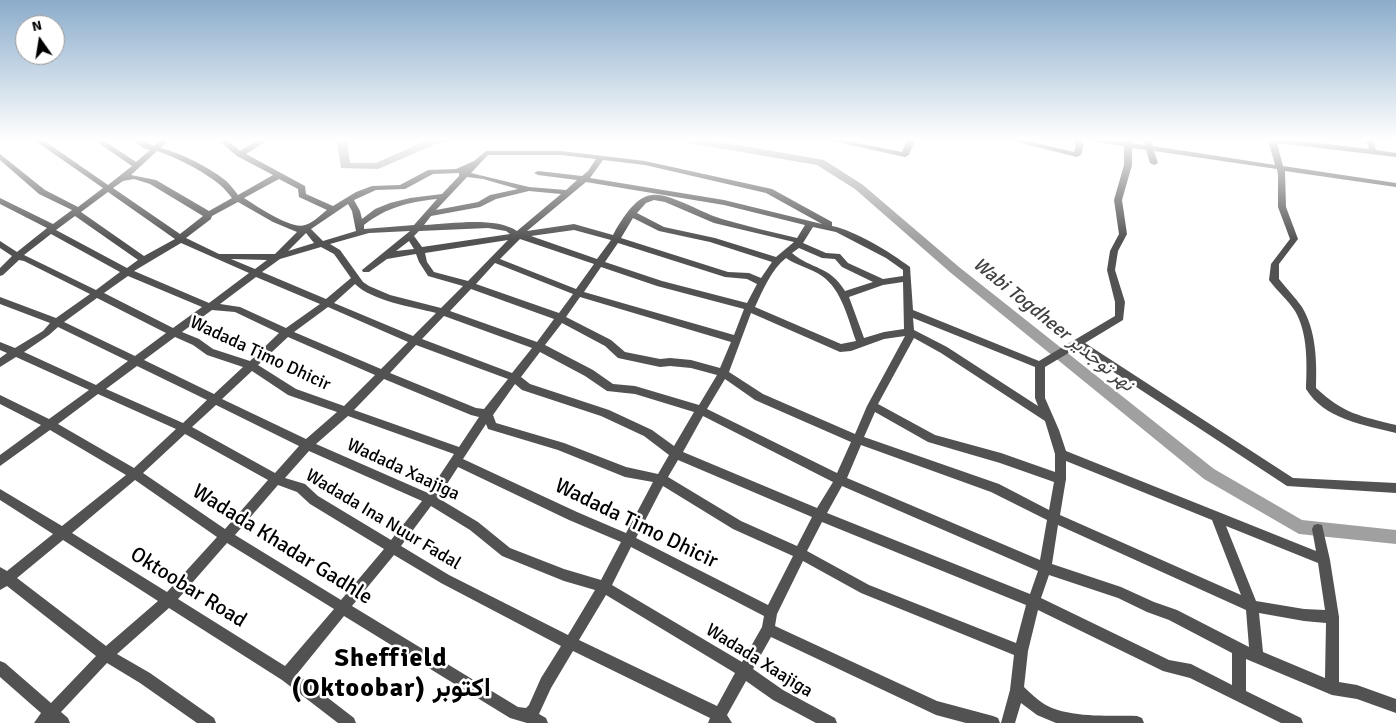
<!DOCTYPE html>
<html>
<head>
<meta charset="utf-8">
<style>
	body { margin:0 }
	#map { position:relative; width:1396px; height:723px; overflow:hidden; background:#fff; font-family:Signika,sans-serif }
	canvas { display:block }
	.north { position:absolute; left:15px; top:15px; width:50px; height:50px; box-sizing:border-box; background:#fff; border:1px solid #999; border-radius:50%; rotate:347deg; font-size:14px; font-weight:700; line-height:20px; text-align:center; color:#000 }
	.north::after { content:''; display:block; margin:auto; width:18px; height:22px; background:#000; clip-path:polygon(50% 0,100% 100%,50% 72%,0 100%) }
</style>
</head>
<body>
<div id="map">
<canvas width="1396" height="723"></canvas>
<div class="north">N</div>
</div>
<script>
const context = document.querySelector('canvas').getContext('2d');
context.lineJoin = 'round';
function paint(path, color) { context.fillStyle = color; context.fill(path, 'evenodd'); }
function drawText(font, color, halo, rows, align = 'center') {
  context.font = font + ' Signika,Vazirmatn,sans-serif'; context.lineWidth = 5; context.setLineDash([]); context.textBaseline = 'middle'; context.strokeStyle = halo; context.fillStyle = color; for (const [text, x, y, turn = 0] of rows) {
    context.save(); context.translate(x, y); context.rotate((+turn || 0) * Math.PI / 180); context.textAlign = isNaN(turn) ? turn : align; if (halo) context.strokeText(text, 0, 0); context.fillText(text, 0, 0); context.restore();
  }
}
const river = new Path2D(`
	M337,140H347L350,163H376L427,140H450L449,142L436,144L378,169L341,168Z
	M684,140H709L824,160L863,185L959,267L1214,469L1302,520L1396,530V544L1299,534L1204,479L951,273L855,189L817,165L689,143Z`);
const minor = new Path2D(`
	M34,140H43L108,185L132,166L94,140H103L136,162L150,150L143,148L133,140H142L154,146L160,140H169L161,148C182,154 207,166 225,180C230,184 234,190 238,195L273,175L237,156L218,140H227L240,151L258,140H268L246,154L305,186L306,194L333,206L356,192L372,186L400,185L428,170L456,169L474,161L486,151H561L645,161L772,189L832,222V226C856,231 890,252 910,267L913,310L1039,361L1115,316V302L1107,270L1110,251L1119,234L1114,200L1124,165V146L1096,142L1092,140L1124,142L1123,140H1131V143L1145,145L1143,140H1151L1153,146L1275,165L1268,140H1293L1369,149L1366,140H1374L1376,150L1396,153V157L1277,143L1283,166L1396,183V187L1285,171L1286,207L1298,239L1279,264V279C1286,288 1295,297 1302,307C1316,330 1317,361 1316,388C1344,414 1360,416 1396,425V433C1364,425 1324,419 1306,389C1307,364 1308,333 1295,311C1288,300 1277,291 1269,280L1271,264L1290,239L1278,207V175L1277,169L1154,151L1158,163L1154,165L1150,163L1146,150L1132,148V165L1122,200L1127,234L1118,251L1115,270L1125,302L1123,320L1085,343L1293,478L1396,483V493L1287,486L1077,348L1045,367V398L1059,430L1066,451L1316,551L1312,529L1314,525L1318,524L1322,525L1330,560L1339,617V682L1357,685L1396,699V713L1357,699L1332,695L1246,659V691L1301,718L1303,723H1281L1190,678L1163,671L1038,610L1028,651L1024,687C1032,695 1042,704 1052,708C1078,718 1110,715 1137,716L1142,718L1144,723H1056L1037,715L1021,703L1015,723H1001L1010,690L1014,655L861,593L803,561L777,614L775,626L937,701L993,716L998,718L1000,723H966L936,715L771,637L753,669L783,690L835,718L837,723H816L773,700L746,681L727,715L732,723H708L710,718L573,651L551,688L539,714L546,718L548,723H527L510,718L344,616L297,674L354,718L356,723H338L282,680L169,608L117,654L150,673L214,718L216,723H197L140,683L107,663L61,712L68,718L70,723H34L41,713L0,677V661L5,663L51,703L96,656L7,586L0,590V567L7,571L53,534L0,500V489L62,526L126,475L50,430L0,466V455L41,425L0,404V395L49,419L89,390L16,357L0,367V358L7,353L0,350V342L15,348L43,331L50,323L0,304V297L56,318L90,294L24,261L19,260L3,275L0,276V268L12,256L0,248V241L17,252L47,228L0,204V198L53,224L72,210L39,194L0,160V154L45,190L78,207L103,188ZM157,151C176,157 203,171 219,184C224,188 228,193 232,198L209,211L156,180L131,175ZM488,155H561L596,159L588,171L582,176L538,171L534,173L538,175L577,180L566,190L529,187L471,173ZM603,160L645,165L766,193L822,224L724,200L590,178ZM459,173V176L442,194L410,198L390,203L375,209L362,219L360,211L354,200L376,190L405,189L433,174ZM467,177L483,179L518,189L490,195L478,202L436,210ZM134,179L150,184L203,216L180,234L113,188L123,181ZM279,179L298,189L299,197L327,210C320,215 313,223 305,225C291,230 257,206 244,198ZM586,182L724,205L805,225L797,238C772,232 746,226 722,219C703,214 671,193 652,195C635,196 620,222 613,235L574,224L527,231ZM529,191L561,194L517,231C495,216 450,224 424,225L431,216L480,207L496,199ZM108,192L175,239L144,256L81,212ZM437,199L414,225L364,229V225C387,207 409,202 437,199ZM654,200L665,202L714,223L794,242L776,257L715,238L664,227L637,213L646,203ZM238,202L273,222L297,232L275,254H219L186,238L211,219L212,216ZM348,204L352,211L356,231L323,241L311,229ZM75,216L138,260L127,268L56,230ZM633,218L659,231L710,242L772,262L761,278L749,273L728,272L621,238ZM813,227L836,232L886,258L903,270V276L883,279L848,263L840,254L826,253L803,243ZM488,228L506,231L510,234L422,247L414,236L419,231ZM574,230L611,240L597,259L531,236ZM410,231L362,270L363,272H369L387,259L416,254L419,262L428,276L463,286L441,308L390,295L369,286L363,282L340,250L330,244L369,233ZM306,233L314,243L288,251ZM51,234L120,272L96,290L24,255ZM520,239L594,264L576,289L500,259ZM508,240L468,281L434,272L427,262L425,253ZM409,241L414,249L396,251ZM181,243L249,273L209,303L134,271ZM618,243L725,277L747,279L757,284L747,303L662,281L605,262ZM321,247L334,254L351,278L326,299L262,272L280,259ZM799,248L822,258L835,259L842,267L873,282L845,291C829,265 812,270 792,253ZM786,258C797,266 811,268 822,276C842,290 848,319 856,341L841,344L755,307C763,290 771,270 786,258ZM231,259L267,260L255,269ZM495,263L573,294L559,313L476,284ZM601,267L657,286L744,309L734,335L584,292ZM128,276L202,307L173,328L104,293ZM256,277L320,304L286,328L240,307L220,304ZM903,282L904,329L884,332L864,338L849,297L883,285ZM355,284C372,301 413,307 436,313L413,336L334,303ZM471,289L554,319L537,342L450,311ZM580,297L731,342L720,368L691,360L670,358L660,359L625,352L611,340L566,317ZM97,298L166,333L135,356L64,322ZM328,307L408,342L381,369L294,332ZM212,310L235,312L279,333L250,361L213,349L199,339L182,332ZM751,313L840,352L851,351L884,339L905,336L867,406L855,434L763,394L729,372ZM444,316L532,348L512,373L422,339ZM913,318L1035,367V398L1038,406L947,347L914,330ZM562,323L605,346L618,358L660,367L670,366L691,368L717,375L699,405L635,386L613,384L593,370L545,345ZM58,327L128,361L96,385L24,352L49,335ZM175,337L193,345L207,355L243,367L214,394L144,360ZM288,337L375,375L344,406L296,389L258,365ZM914,338L941,353L1045,421L1055,454V472L1001,453L935,435L878,404ZM416,345L508,379L484,409L476,408L390,373ZM540,352L585,376L607,391L635,394L694,412L674,446L652,430L609,410L530,384L521,377ZM137,366L207,400L183,423L106,389ZM252,371L288,395L337,412L306,439L222,399ZM384,379L471,415L479,417L459,447L354,410ZM725,379L755,400L851,442L837,473L707,409ZM515,384L522,390L601,416L644,436L669,455L658,474L626,467L564,443L496,423L493,415ZM98,394L176,429L134,468L58,424ZM216,405L299,446L275,473L192,427ZM875,412L928,442L1000,463L1054,482L1049,510L999,484L864,437ZM348,416L454,454L428,493L316,444ZM703,416L833,482L817,508L683,452ZM486,424L488,429L558,450L625,477L653,482L626,533L577,512L463,459ZM185,434L268,480L225,529L143,473ZM861,445L991,492L1047,520L1040,560L847,478ZM309,451L422,501L391,540L318,496L305,484L285,478ZM678,460L812,517L797,546L741,521L668,477ZM1066,461L1212,520L1241,595L1060,515L1066,479ZM458,467L569,520L621,542L601,580L564,569L510,548L478,522L438,498ZM135,480L217,537L167,592L72,533ZM278,485L297,492L310,504L384,549L341,600L235,535ZM663,486L733,529L793,556L768,605L636,538ZM842,486L1038,571L1030,594L827,513ZM431,506L470,530L502,556L564,581L595,590L568,635L449,575L401,546ZM822,522L1026,605L1016,643L869,585L807,551ZM1058,525L1246,610L1249,647L1177,610L1154,602L1121,587L1052,564ZM1226,526L1318,563L1325,610L1304,609L1256,601ZM63,540L158,601L106,646L17,578ZM227,543L334,609L285,666L178,599ZM631,547L764,616L762,627L742,662L612,585ZM394,555L441,583L561,646L541,678L529,705L526,708L518,707L352,606ZM1049,575L1118,598L1147,612L1169,620L1232,653V685L1191,664L1169,660L1041,598ZM606,595L735,673L717,706L579,640ZM1259,613L1304,621L1326,623L1325,678L1263,652Z
	M828,140H844L902,152L907,140H915L909,155L905,157Z
	M1009,140H1024L1074,152L1076,145L1073,140H1081L1084,145L1081,155L1077,157Z`);
const streetNames = [
	["Wadada Timo Dhicir",260,354,25],
	["Wadada Xaajiga",403,470,25],
	["Wadada Ina Nuur Fadal",383,520,31],
	["Wadada Xaajiga",759,661,32]
];
const waterNames = [
	["Wabi Togdheer نهر توجدير",1053,325,39]
];
const nearStreetnames = [
	["Wadada Timo Dhicir",636,524,26],
	["Wadada Khadar Gadhle",282,545,32],
	["Oktoobar Road",188,588,32]
];
const nearDistrictnames = [
	["Sheffield",391,659],
	["(Oktoobar) اكتوبر",391,689]
];
paint(river, '#a0a0a0');
paint(minor, '#525252');
const sky = context.createLinearGradient(0, 0, 0, 241);
sky.addColorStop(0, '#8baccb');
sky.addColorStop(0.58, '#fff');
sky.addColorStop(1, '#ffffff00');
context.fillStyle = sky;
context.fillRect(0, 0, 1396, 241);
drawText('18px', '#000', '#fff', streetNames);
drawText('italic 19px', '#414141', '#fff', waterNames);
drawText('21px', '#000', '#fff', nearStreetnames);
context.letterSpacing = '1px';
drawText('bold 26px', '#000', '#fff', nearDistrictnames);
context.letterSpacing = '0px';
</script>
</body>
</html>
